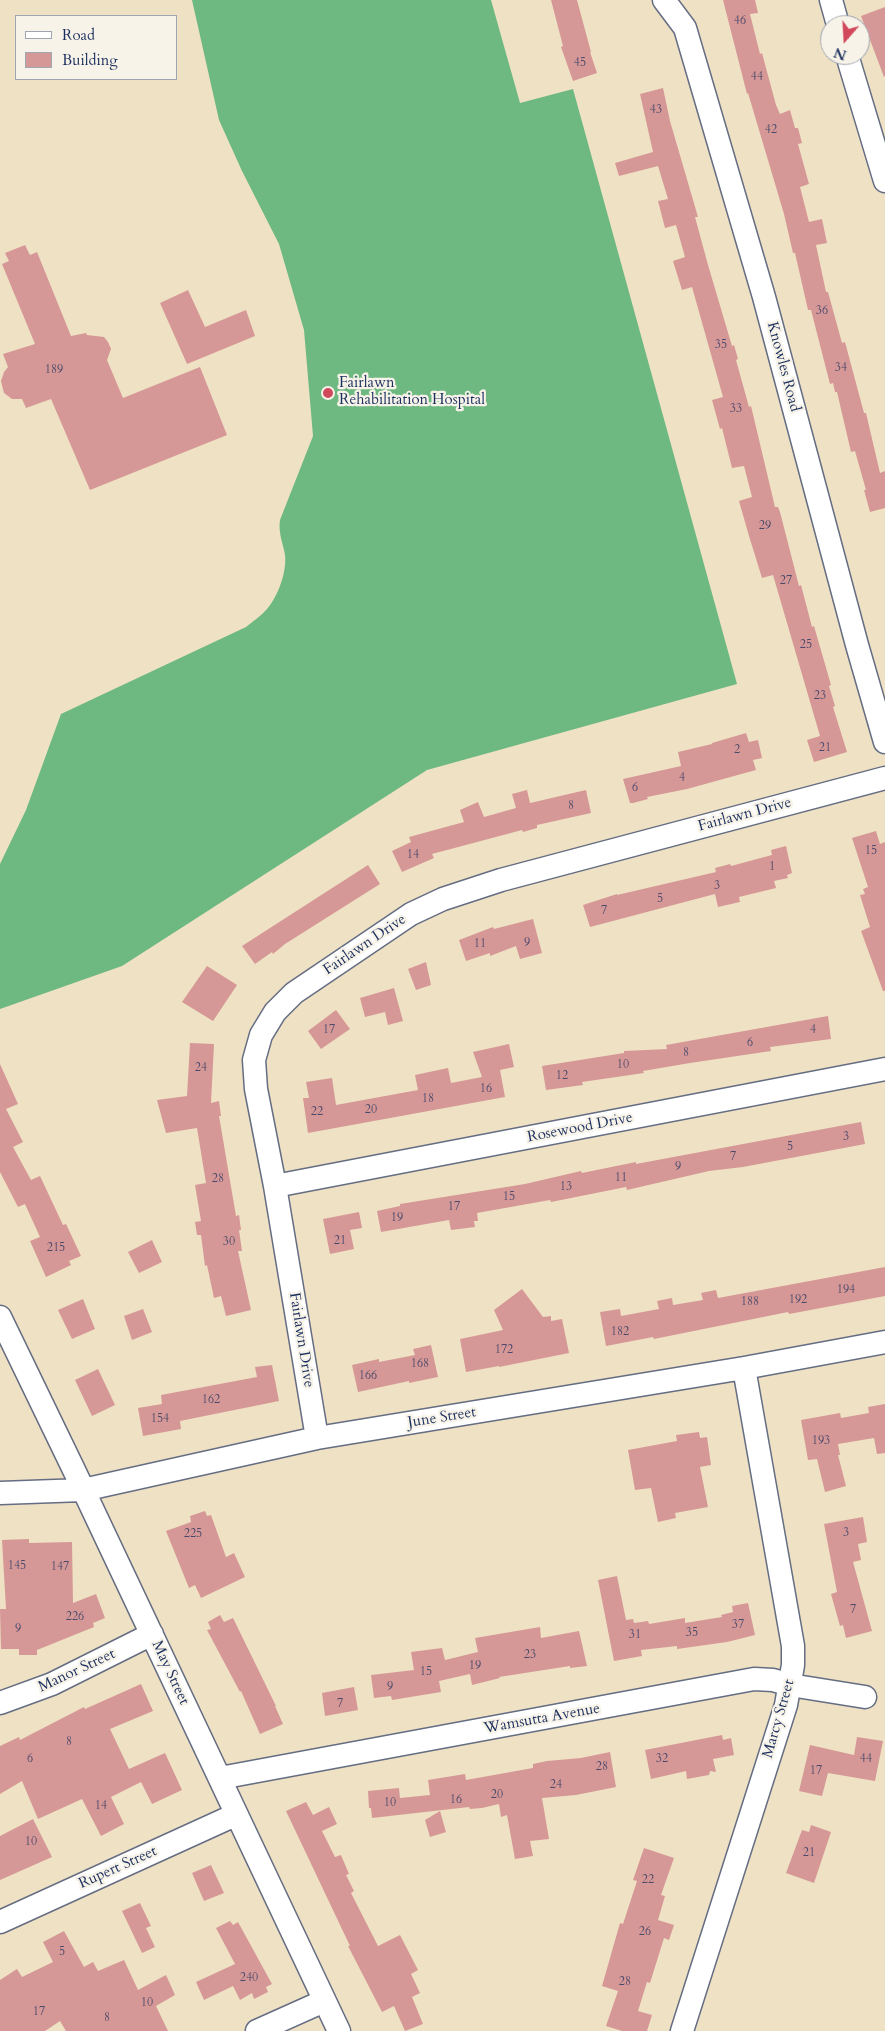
<!DOCTYPE html>
<html>
<head>
<meta charset="utf-8">
<style>
	body { margin:0 }
	#map { position:relative; width:885px; height:2031px; overflow:hidden; background:#efe1c4; font-family:Cardo,serif }
	canvas { display:block }
	.legend { position:absolute; left:15px; top:15px; width:162px; height:65px; box-sizing:border-box; background:#f7f3e8; border:1px solid #9fa5b1; margin:0; padding:6px 9px; list-style:none; font-size:15px; color:#1b2f5e }
	.legend li { display:flex; align-items:center; gap:10px; height:25px }
	.legend b { width:25px; border:1px solid #9fa5b1 }
	.north { position:absolute; left:820px; top:15px; width:50px; height:50px; box-sizing:border-box; background:#f7f3e8; border:1px solid #9fa5b1; border-radius:50%; rotate:199deg; font-size:14px; font-weight:700; line-height:20px; text-align:center; color:#1b2f5e }
	.north::after { content:''; display:block; margin:auto; width:18px; height:22px; background:#d1495b; clip-path:polygon(50% 0,100% 100%,50% 72%,0 100%) }
</style>
</head>
<body>
<div id="map">
<canvas width="885" height="2031"></canvas>
<ul class="legend">
<li><b style="height:6px;background:#fff"></b>Road</li>
<li><b style="height:14px;background:#d69896"></b>Building</li>
</ul>
<div class="north">N</div>
</div>
<script>
const context = document.querySelector('canvas').getContext('2d');
context.lineJoin = 'round';
function paint(path, color) { context.fillStyle = color; context.fill(path, 'evenodd'); }
function strokePath(path, color, width, dash) { context.strokeStyle = color; context.lineWidth = width; context.lineCap = dash ? 'butt' : 'round'; context.setLineDash(dash || []); context.stroke(path); }
function drawText(font, color, halo, rows, align = 'center') {
  context.font = font + ' Cardo,serif'; context.lineWidth = 4.5; context.setLineDash([]); context.textBaseline = 'middle'; context.strokeStyle = halo; context.fillStyle = color; for (const [text, x, y, turn = 0] of rows) {
    context.save(); context.translate(x, y); context.rotate((+turn || 0) * Math.PI / 180); context.textAlign = isNaN(turn) ? turn : align; if (halo) context.strokeText(text, 0, 0); context.fillText(text, 0, 0); context.restore();
  }
}
const forest = new Path2D(`
	M192,0H491L520,103L573,89L737,684L427,770L122,966L0,1009V864L26,810L61,714L246,627C253,621 261,616 267,609C278,596 287,572 285,555C283,543 278,533 280,520L313,436L304,330L279,244L242,171L219,120Z`);
const building = new Path2D(`
	M551,0H577L591,52H590L597,73L573,81L561,47L563,46Z
	M723,0H755L758,13L750,14L760,54L762,53L776,105L780,114L790,110L795,128H798L802,143L798,144L809,184L800,187L809,222L822,219L827,243L816,245L826,292H828L842,343L845,342L864,413H866L880,473L885,471V508L870,512L864,490H866L855,451L851,452L837,392H835L833,383L830,384L811,310H808L795,253H793L784,214L748,93L747,94Z
	M885,7V76L884,77L861,16Z
	M663,88L670,121L698,217H695L708,265L732,346L734,345L738,359L736,360L749,407L751,406L775,507H778L780,512L799,586L801,585L812,627L814,626L831,685L829,686L835,706L833,707L847,752L814,762L807,740L820,736L773,575L762,578L749,536L739,501L752,497L744,466L732,468L722,428L720,429L712,400L723,397L692,287L682,290L673,261L685,257L676,225L665,228L658,201L668,199L658,166L619,176L615,163L653,152L640,94Z
	M25,245L30,255L37,252L71,336L86,333L87,335L104,337L108,342L111,349L107,360L123,398L200,367L227,435L90,490L51,399L26,408L22,399H12L4,393L1,381L4,372L8,367L3,354L35,344L2,264L9,261L5,253Z
	M188,290L205,327L246,310L255,336L187,364L160,303Z
	M746,733L749,742L758,740L762,758L753,760L756,770L687,789L647,797L648,799L633,803H630L623,779L681,766L678,752L712,744V743Z
	M527,790L530,803L586,790L591,813L537,825V828L523,832L522,830L432,854L434,858L402,872L392,851L411,842L409,837L464,822L460,810L478,802L484,817L516,808L512,794Z
	M876,831L880,844L885,842V991H883L861,931L870,927L860,895L865,894L863,889L868,887L852,838Z
	M786,846L792,873L787,875L788,878L774,881L776,888L739,897L740,902L718,907L715,894L590,927L583,905L617,894V895L716,872L715,868L730,864L731,866L772,855L771,850Z
	M368,865L380,884L285,944L273,954L272,952L255,964L242,946Z
	M533,919L542,953L520,959L516,946L490,956V953L466,961L459,940L493,927L494,929Z
	M426,962L431,985L416,990L408,969Z
	M207,966L237,985L213,1021L182,1002Z
	M394,988L403,1021L388,1025L385,1012L365,1017L360,998Z
	M336,1010L350,1029L321,1049L308,1031Z
	M828,1016L831,1039L770,1047L771,1051L690,1063L643,1071L644,1073L582,1082L583,1085L546,1090L542,1066L624,1053V1051L667,1049L666,1045Z
	M190,1043L214,1044L211,1103L219,1101L221,1116H219L236,1216L239,1215L241,1230H239L242,1251H238L251,1310L226,1316L221,1296L214,1298L207,1265L205,1266L201,1235H197L195,1222L201,1221L195,1185L206,1183L197,1128L166,1133L157,1100L187,1096Z
	M509,1044L514,1067L500,1070L505,1097L308,1133L303,1098H309L306,1082L332,1078L336,1105L418,1090L415,1075L448,1068L451,1083L482,1077L473,1052Z
	M0,1064L18,1104L6,1109L23,1142L13,1147L31,1180L40,1176L63,1225L66,1224L81,1256L69,1261L71,1265L46,1277L30,1241L40,1237L25,1204L18,1207L0,1172Z
	M861,1122L865,1144L743,1167L709,1171L627,1190L626,1187L551,1202L550,1200L477,1213L478,1221H474L475,1227L451,1230L449,1220L381,1232L377,1211L400,1206V1204L525,1184L581,1171L582,1173L636,1162V1164Z
	M359,1212L362,1228L350,1230L354,1249L330,1254L323,1219Z
	M152,1240L162,1262L139,1273L128,1252Z
	M885,1267V1296L789,1314L788,1312L654,1339L653,1337L606,1346L600,1312L620,1309L621,1316L659,1309L657,1301L672,1298L673,1305L703,1300L701,1293L716,1290L718,1298Z
	M522,1289L543,1317L551,1316V1321L562,1319L569,1353L499,1367V1366L466,1372L460,1339L503,1330L494,1310Z
	M83,1299L95,1329L72,1339L58,1310Z
	M143,1309L152,1332L132,1340L124,1316Z
	M431,1345L438,1377L409,1383V1381L358,1392L352,1365L379,1359V1362L415,1355L413,1349Z
	M272,1365L279,1401L180,1421L181,1429L143,1436L138,1408L162,1404L161,1395L257,1377L255,1367Z
	M98,1369L115,1405L92,1416L75,1380Z
	M885,1404V1453L877,1454L874,1438L838,1444L840,1455H838L846,1486L825,1492L817,1459L808,1460L801,1420L840,1413L841,1418L869,1413L868,1407Z
	M699,1432L700,1438L707,1437L711,1465L700,1467L708,1507L675,1513L676,1518L658,1522L651,1488L635,1490L628,1450L677,1441L676,1435Z
	M205,1511L207,1516L211,1515L226,1557L234,1553L245,1577L201,1598L195,1585L189,1588L166,1531L191,1522L190,1516Z
	M863,1517L867,1542L858,1544L861,1560L853,1562L872,1631L846,1638L843,1625L840,1626L831,1594L837,1592L824,1524Z
	M29,1539V1543L72,1542L73,1603L96,1594L105,1618L93,1623L94,1627L37,1650V1655H19V1649H1L0,1609H6L2,1540Z
	M617,1576L626,1620L633,1619L634,1623L648,1621L649,1624L685,1618V1623L722,1617L721,1615L733,1612L732,1606L748,1603L755,1635L727,1642L677,1649V1646L641,1650L642,1656L614,1661L598,1580Z
	M220,1615L224,1622L233,1618L276,1706H275L283,1724L260,1734L241,1691L240,1692L207,1630L211,1629L208,1622Z
	M540,1627L541,1638L579,1631L587,1666L570,1668V1666L499,1677L500,1678L472,1685L470,1674L439,1681L441,1692L392,1700L391,1696L374,1698L371,1675L414,1670L411,1652L442,1648L445,1660L478,1652L475,1638Z
	M141,1684L153,1711L110,1729L129,1769L165,1753L182,1790L152,1804L141,1782L111,1797L124,1824L101,1836L82,1799L38,1819L22,1781L0,1794V1746L19,1737L20,1740L84,1707L85,1709Z
	M354,1687L358,1710L325,1716L322,1693Z
	M722,1735L723,1740L731,1738L734,1755L713,1759L716,1772L710,1771L709,1775L687,1779L686,1771L651,1779L645,1750Z
	M857,1737L883,1741L875,1781L828,1773L822,1796L799,1791L810,1745L854,1755Z
	M610,1752L616,1787L576,1795L542,1798L549,1839L530,1841L533,1856L515,1859L507,1815L501,1817L499,1804L482,1808L470,1809L469,1807L372,1818L371,1808H369L368,1791L399,1788L400,1798L430,1795L428,1780L465,1774L466,1780L533,1768V1764L547,1761L581,1758Z
	M306,1802L313,1815L329,1807L337,1824L322,1831L335,1857L341,1855L349,1874L346,1875L354,1891L351,1893L378,1946L400,1935L418,1970L411,1974L420,1993L412,1997L423,2024L405,2031L394,2006L382,2012L348,1946H350L286,1811Z
	M440,1811L446,1832L430,1837L425,1820Z
	M33,1819L52,1857L0,1880V1836Z
	M811,1825L831,1832L814,1883L786,1873L802,1830L809,1832Z
	M644,1848L674,1858L661,1895L665,1896L658,1920L674,1925L669,1940L664,1938L650,1983L647,1982L638,2011L652,2015L647,2031H622L606,2026L618,1991L602,1986L620,1923L623,1924L637,1881L633,1880Z
	M211,1865L224,1893L204,1901L192,1873Z
	M140,1903L151,1926L146,1928L155,1947L142,1953L122,1911Z
	M230,1921L233,1925L238,1922L272,1984L266,1987L268,1992L254,1999L252,1993L240,2000L233,1986L204,2000L196,1982L235,1964L216,1928Z
	M64,1931L84,1967L93,1962L98,1971L124,1960L138,1990L166,1975L175,1995L156,2006L168,2031H66L60,2021L45,2031H0V1980L17,1969L22,1977L53,1962L43,1942Z`);
const minor = new Path2D(`
	M664,0L685,28L764,297L857,645L885,742
	M831,0L838,25
	M847,55L885,181
	M275,1186L885,1069
	M0,1317L74,1470L339,2031
	M317,1438L275,1186L256,1089L254,1060L261,1035L275,1012L294,993L411,914L443,899L501,880L885,778
	M0,1493L83,1490L317,1438L744,1368L885,1342
	M0,1703L52,1684L152,1634
	M220,1778L754,1679L773,1680L790,1685L865,1697
	M0,1922L235,1815
	M257,2031L324,2001
	M682,2031L786,1705L793,1665V1646L744,1368`);
const markers = [
	[328,393,6,"#d1495b"]
];
const numberNames = [
	["46",740,21],
	["45",580,63],
	["44",757,77],
	["43",656,110],
	["42",771,130],
	["36",822,311],
	["35",721,345],
	["34",841,368],
	["189",54,370],
	["33",736,409],
	["29",765,526],
	["27",786,581],
	["25",806,645],
	["23",820,696],
	["21",825,748],
	["2",737,750],
	["4",682,778],
	["6",635,788],
	["8",571,806],
	["15",871,851],
	["14",413,855],
	["1",772,867],
	["3",717,886],
	["5",660,899],
	["7",604,911],
	["9",527,943],
	["11",480,944],
	["17",329,1030],
	["4",813,1030],
	["6",750,1043],
	["8",686,1053],
	["10",623,1065],
	["24",201,1068],
	["12",562,1076],
	["16",486,1089],
	["18",428,1099],
	["20",371,1110],
	["22",317,1112],
	["3",846,1137],
	["5",790,1147],
	["7",733,1157],
	["9",678,1167],
	["11",621,1178],
	["28",218,1179],
	["13",566,1187],
	["15",509,1197],
	["17",454,1207],
	["19",397,1218],
	["21",340,1241],
	["30",229,1242],
	["215",56,1248],
	["194",846,1290],
	["192",798,1300],
	["188",750,1302],
	["182",620,1332],
	["172",504,1350],
	["168",420,1364],
	["166",368,1376],
	["162",211,1400],
	["154",160,1419],
	["193",821,1441],
	["3",846,1533],
	["225",193,1534],
	["145",17,1566],
	["147",60,1567],
	["7",853,1610],
	["226",75,1617],
	["37",738,1625],
	["9",18,1629],
	["35",692,1633],
	["31",635,1635],
	["23",530,1655],
	["19",475,1666],
	["15",426,1672],
	["9",390,1687],
	["7",340,1704],
	["8",69,1742],
	["6",30,1759],
	["32",662,1759],
	["44",866,1759],
	["28",602,1767],
	["17",816,1771],
	["24",556,1785],
	["20",497,1795],
	["16",456,1800],
	["10",390,1803],
	["14",101,1806],
	["10",31,1842],
	["21",809,1853],
	["22",648,1880],
	["26",645,1932],
	["5",62,1952],
	["240",249,1978],
	["28",625,1982],
	["10",147,2003],
	["17",39,2012],
	["8",107,2018]
];
const streetNames = [
	["Knowles Road",783,367,75],
	["Fairlawn Drive",745,815,-15],
	["Fairlawn Drive",365,945,-34],
	["Rosewood Drive",580,1128,-11],
	["Fairlawn Drive",301,1340,81],
	["June Street",442,1418,-9],
	["Manor Street",77,1671,-25],
	["May Street",170,1673,65],
	["Wamsutta Avenue",542,1719,-10],
	["Marcy Street",779,1719,-74],
	["Rupert Street",118,1868,-24]
];
const poiNames = [
	["Fairlawn",339,384],
	["Rehabilitation Hospital",339,401]
];
paint(forest, '#6eb881');
paint(building, '#d69896');
strokePath(minor, '#656d82', 25);
strokePath(minor, '#fff', 22);
for (const [x, y, r, color] of markers) { const dot = new Path2D(); dot.arc(x, y, r, 0, 2 * Math.PI); context.fillStyle = color; context.fill(dot); strokePath(dot, '#f7f3e8', 2); }
drawText('12px', '#4a496c', null, numberNames);
drawText('15px', '#1b2f5e', '#f7f3e8', streetNames);
drawText('15px', '#1b2f5e', '#f7f3e8', poiNames, 'left');
</script>
</body>
</html>
